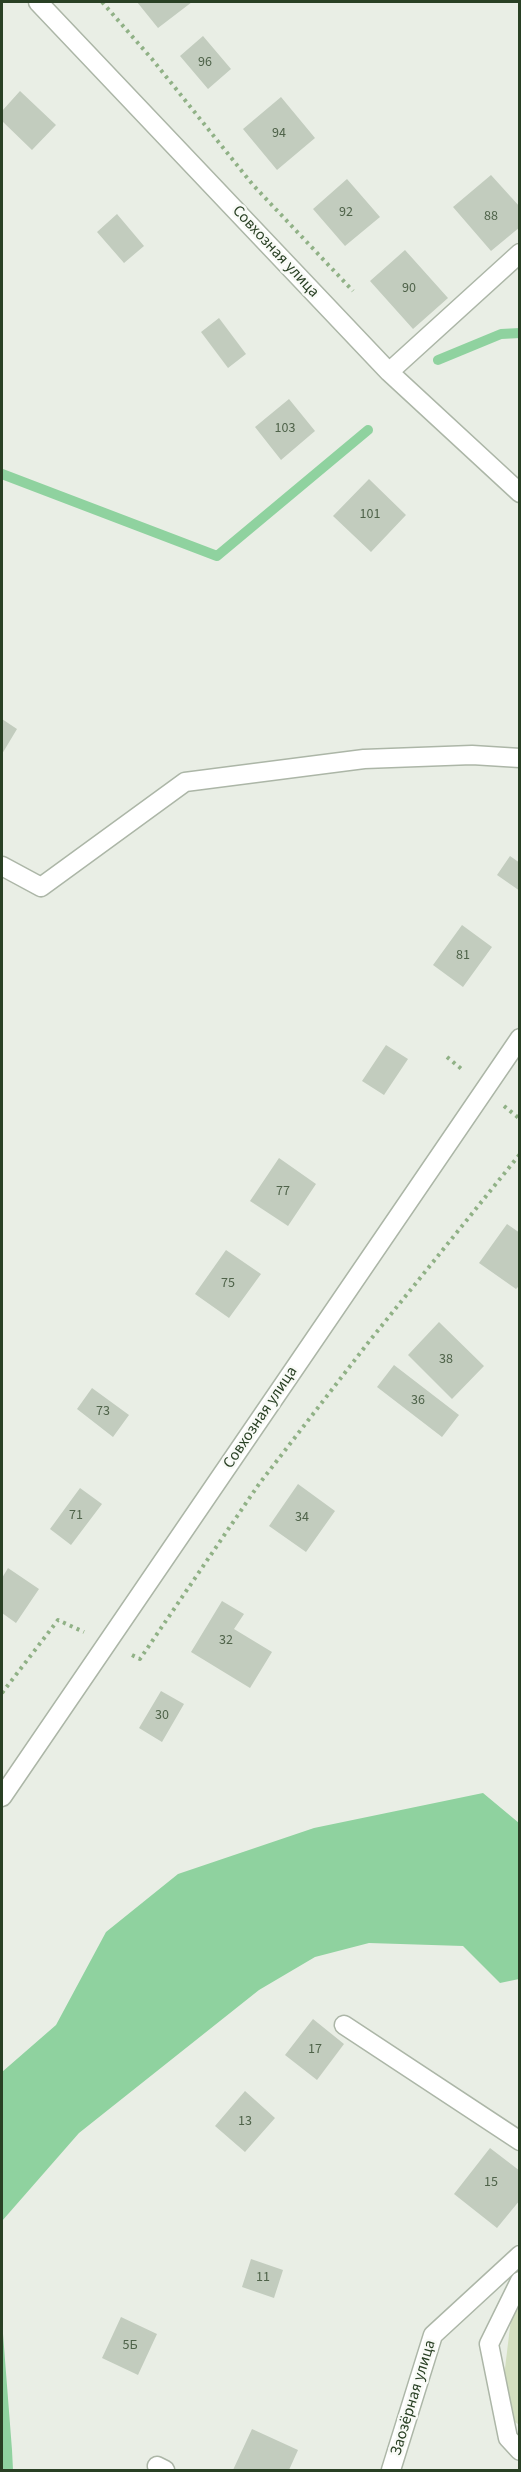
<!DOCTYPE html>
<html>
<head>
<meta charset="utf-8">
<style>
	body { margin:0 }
	#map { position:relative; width:521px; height:2472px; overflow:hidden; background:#e9eee5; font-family:"Source Sans 3",sans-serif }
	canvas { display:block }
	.frame { position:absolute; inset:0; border:3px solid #294024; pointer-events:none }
</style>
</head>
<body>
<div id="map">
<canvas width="521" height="2472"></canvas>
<div class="frame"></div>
</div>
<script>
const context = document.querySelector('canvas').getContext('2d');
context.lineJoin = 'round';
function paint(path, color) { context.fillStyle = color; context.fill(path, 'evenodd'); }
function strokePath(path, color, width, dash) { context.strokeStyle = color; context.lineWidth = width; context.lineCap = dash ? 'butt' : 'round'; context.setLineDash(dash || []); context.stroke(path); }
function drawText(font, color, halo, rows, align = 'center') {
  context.font = font + ' "Source Sans 3",sans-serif'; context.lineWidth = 5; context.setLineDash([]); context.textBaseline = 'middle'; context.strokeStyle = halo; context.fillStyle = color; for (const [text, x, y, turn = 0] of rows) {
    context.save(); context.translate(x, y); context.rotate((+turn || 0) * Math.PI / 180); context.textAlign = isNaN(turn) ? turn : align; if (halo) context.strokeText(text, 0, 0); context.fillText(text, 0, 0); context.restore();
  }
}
const green = new Path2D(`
	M519,2295V2425L500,2410L513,2302Z`);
const water = new Path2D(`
	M483,1793L519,1823V1979L500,1983L463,1946L369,1943L315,1957L259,1990L79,2133L2,2221V2072L56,2025L106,1932L178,1874L314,1828Z
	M2,2321L12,2450L13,2470H2Z`);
const stream = new Path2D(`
	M438,360L501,334L520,333
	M2,474L217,556L368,430`);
const building = new Path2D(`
	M137,2H192L158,28Z
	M203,36L231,69L208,89L180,56Z
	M20,91L56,125L32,150L2,121V111Z
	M281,97L315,138L277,170L243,129Z
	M491,175L520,207V227L491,251L453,207Z
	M347,179L380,217L345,246L313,209Z
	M117,214L144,246L124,263L97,232Z
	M405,250L448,298L413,329L370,281Z
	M219,318L246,354L228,368L201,332Z
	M289,399L315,431L281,460L255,427Z
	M369,479L406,515L371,552L333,516Z
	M2,719L17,729L2,754Z
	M510,856L520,863V891L497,875Z
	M462,925L492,947L463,987L433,965Z
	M386,1045L408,1059L384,1095L362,1081Z
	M279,1158L316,1184L288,1226L250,1201Z
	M507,1224L520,1233V1285L516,1289L479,1263Z
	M226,1250L261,1274L229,1318L195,1294Z
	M439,1322L484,1366L452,1399L408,1355Z
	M394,1365L459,1415L442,1437L377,1387Z
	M92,1388L129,1415L113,1437L77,1409Z
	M298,1484L335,1511L306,1552L269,1526Z
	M80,1488L102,1504L71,1545L50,1529Z
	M8,1568L39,1589L16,1623L2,1613V1578Z
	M222,1601L244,1614L234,1629L272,1652L250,1688L191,1652Z
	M161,1691L184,1704L162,1742L139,1728Z
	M313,2019L344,2044L317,2080L285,2055Z
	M245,2091L275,2118L245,2152L215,2126Z
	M490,2148L520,2171V2200L497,2228L454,2194Z
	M251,2259L283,2270L274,2298L242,2287Z
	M121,2317L157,2334L138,2375L102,2358Z
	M252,2429L298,2450L289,2470H233Z`);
const path = new Path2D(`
	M102,2L152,59L253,185L353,291
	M447,1057L464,1071
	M504,1106L520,1119
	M132,1655L140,1659L259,1484L371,1339L520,1154
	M2,1693L58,1620L84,1632`);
const minor = new Path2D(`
	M38,2L389,372L520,493
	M389,372L520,253
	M2,866L41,887L185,782L364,759L472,755L520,758
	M2,1797L520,1038
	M344,2025L520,2141
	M520,2281L489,2344L508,2438L520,2451
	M157,2466L165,2470
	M391,2470L433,2335L520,2255`);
const numberNames = [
	["96",205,63],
	["94",279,134],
	["92",346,213],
	["88",491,217],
	["90",409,289],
	["103",285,429],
	["101",370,515],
	["81",463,956],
	["77",283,1192],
	["75",228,1284],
	["38",446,1360],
	["36",418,1401],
	["73",103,1412],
	["71",76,1516],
	["34",302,1518],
	["32",226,1641],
	["30",162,1716],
	["17",315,2050],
	["13",245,2122],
	["15",491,2183],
	["11",263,2278],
	["5Б",130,2346]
];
const streetNames = [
	["Совхозная улица",275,252,47],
	["Совхозная улица",261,1418,-56],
	["Заозёрная улица",414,2398,-73]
];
paint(green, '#d3dfbf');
paint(water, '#8fd29f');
strokePath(stream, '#8fd29f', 10);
paint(building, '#c2ccbe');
strokePath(minor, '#acb6a7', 21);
strokePath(path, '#90b186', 4, [3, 4.5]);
strokePath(minor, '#fff', 18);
drawText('14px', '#4f634a', null, numberNames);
drawText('16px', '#294024', '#f8faf6', streetNames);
</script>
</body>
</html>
